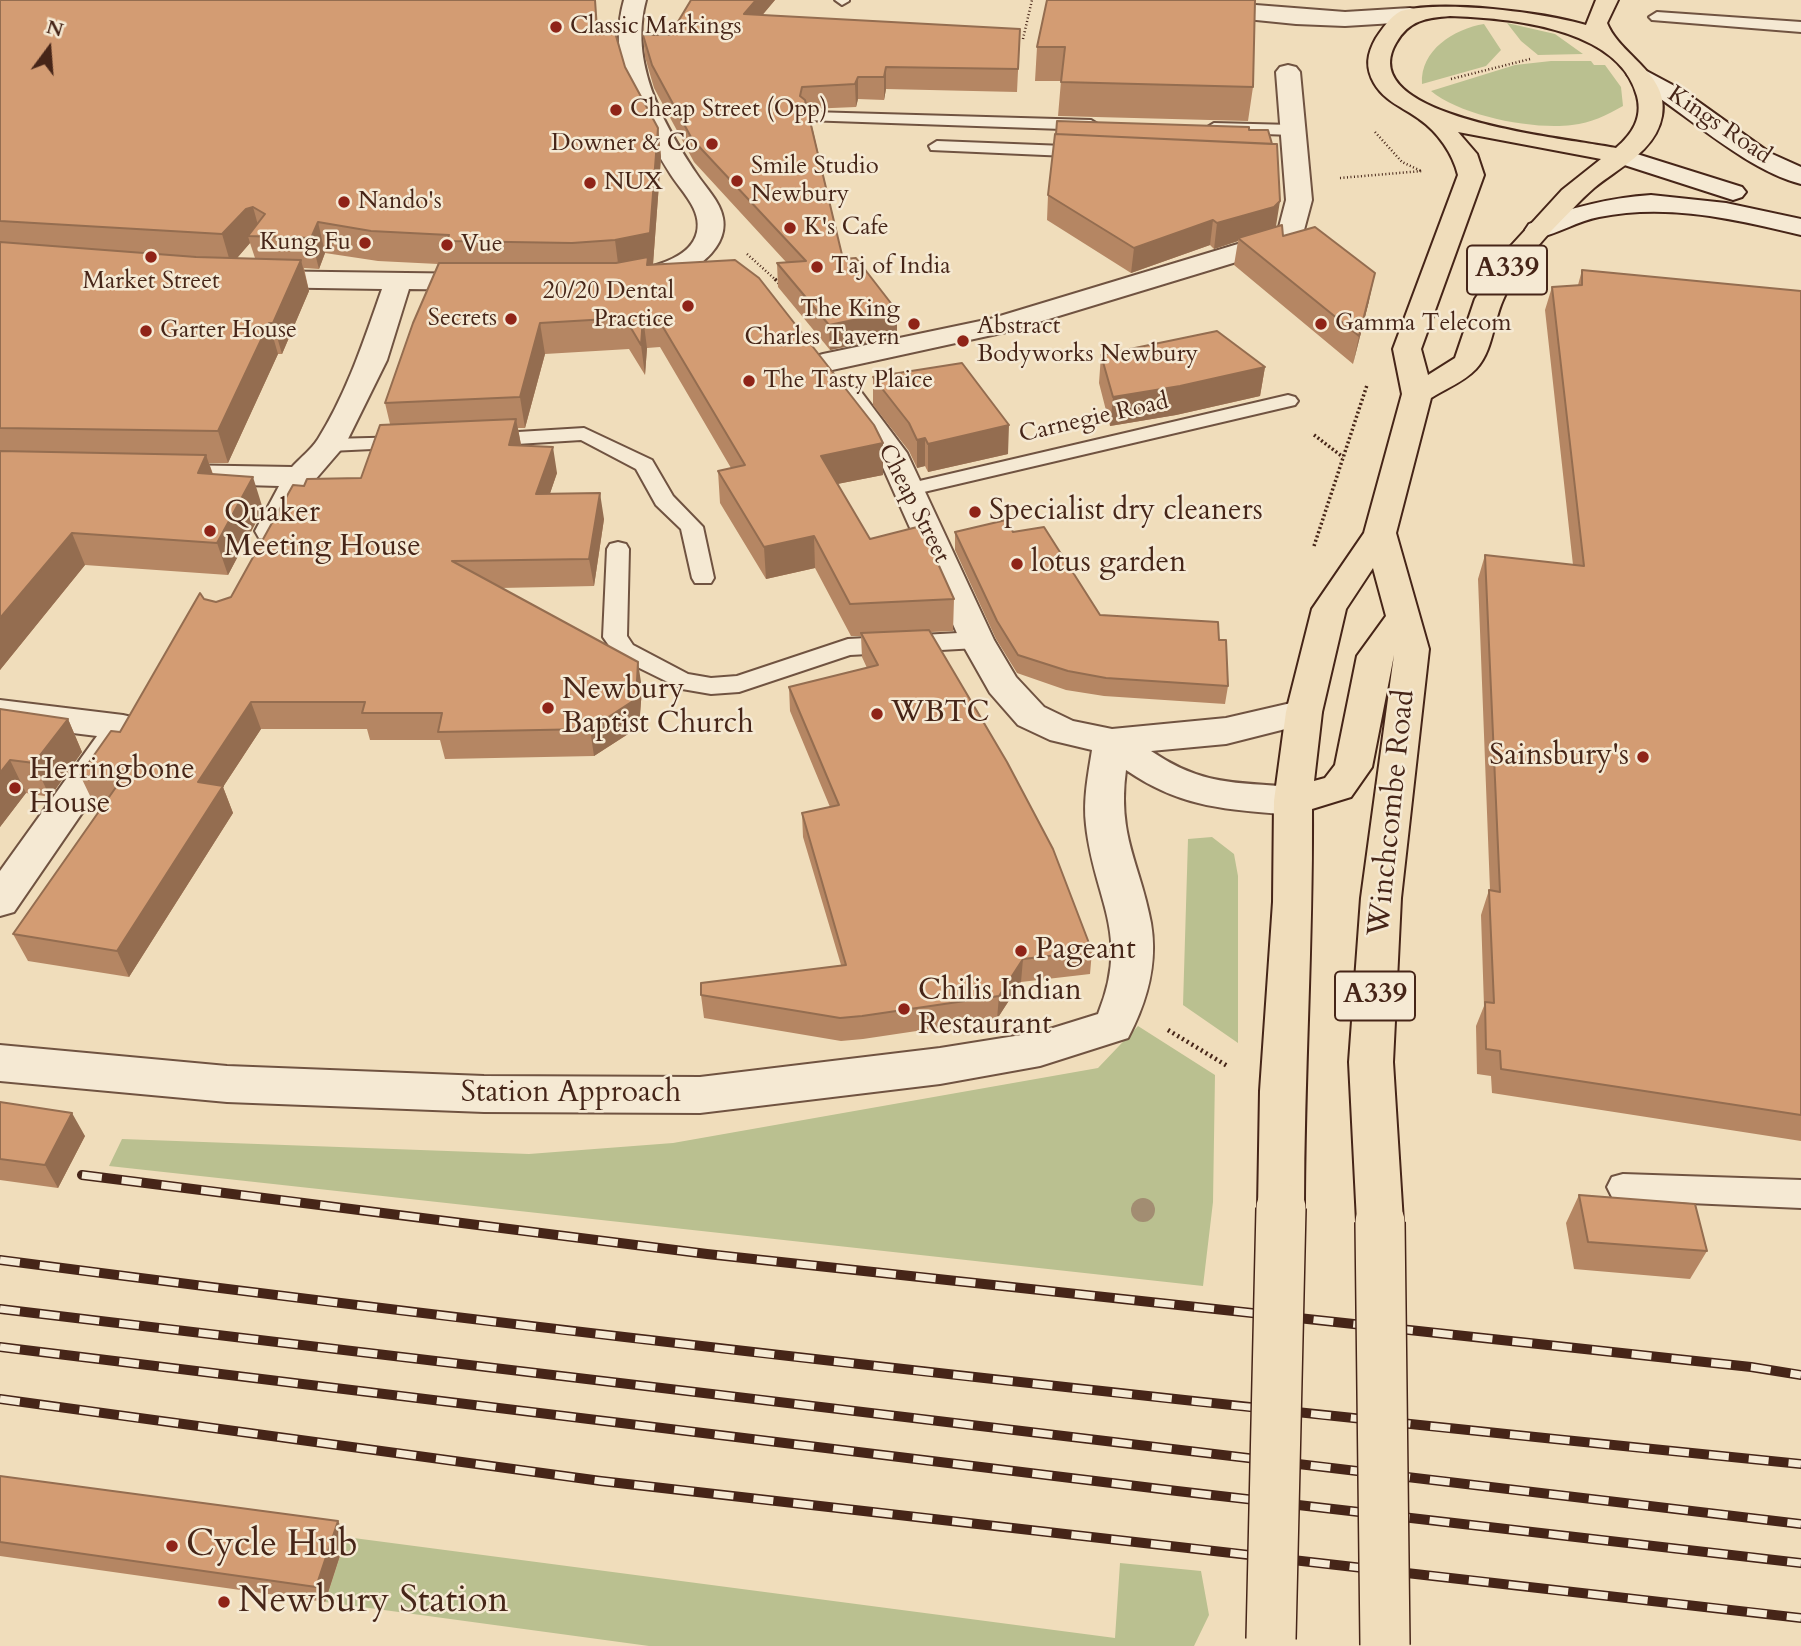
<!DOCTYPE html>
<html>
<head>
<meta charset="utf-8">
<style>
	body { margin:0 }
	#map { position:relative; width:1801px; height:1646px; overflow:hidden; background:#f0ddbb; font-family:Cardo,serif }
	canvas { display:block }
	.north { position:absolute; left:14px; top:14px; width:70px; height:70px; -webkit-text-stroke:5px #f5e9d3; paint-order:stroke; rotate:16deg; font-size:19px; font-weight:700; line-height:28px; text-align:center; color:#462518 }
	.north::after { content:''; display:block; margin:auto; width:24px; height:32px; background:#462518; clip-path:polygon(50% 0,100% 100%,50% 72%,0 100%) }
</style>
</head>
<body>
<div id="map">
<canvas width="1801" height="1646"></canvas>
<div class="north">N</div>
</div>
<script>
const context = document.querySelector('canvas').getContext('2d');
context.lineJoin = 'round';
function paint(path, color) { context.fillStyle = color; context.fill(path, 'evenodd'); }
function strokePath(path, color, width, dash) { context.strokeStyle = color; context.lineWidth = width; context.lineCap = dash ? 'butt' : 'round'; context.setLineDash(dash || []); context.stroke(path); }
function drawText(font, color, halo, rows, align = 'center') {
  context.font = font + ' Cardo,serif'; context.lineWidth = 5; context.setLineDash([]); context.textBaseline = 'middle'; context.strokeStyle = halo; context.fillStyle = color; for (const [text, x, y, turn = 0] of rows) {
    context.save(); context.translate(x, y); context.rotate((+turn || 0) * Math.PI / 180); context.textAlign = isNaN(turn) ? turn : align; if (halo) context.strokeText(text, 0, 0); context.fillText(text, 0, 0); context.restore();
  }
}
const green = new Path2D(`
	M1507,23L1555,34L1583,54L1538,55L1521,41Z
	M1484,24L1501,50L1486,66L1422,84C1420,50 1454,29 1484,24Z
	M1551,61H1591L1594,65H1605L1621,87L1623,106C1607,115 1591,123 1572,125C1533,130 1461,116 1431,91L1515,65Z
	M1212,837L1234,854L1238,876V1043L1183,1005L1188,839Z
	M1138,1026L1215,1075L1213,1202L1203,1286L109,1166L122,1139L529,1154L673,1143L1098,1068Z
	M346,1537L1115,1638L1120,1563L1201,1571L1209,1615L1194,1646H649L325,1602Z`);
const pathFar2 = new Path2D(`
	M1023,39L1032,0
	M1451,79L1530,59
	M1375,132L1402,162L1421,171
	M1340,178L1422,171
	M747,254L777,281`);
const pathFar1 = new Path2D(`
	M775,279L782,286
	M1314,435L1343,457
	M1314,546L1367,385`);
const path = new Path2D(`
	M1168,1030L1229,1067`);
const lane = new Path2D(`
	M835,0H849V1L842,5Z
	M1657,12L1801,22V32L1652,20L1649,17Z
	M811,112L1091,120L1099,125L1091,130L805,120L803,117Z
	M1214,123L1292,125L1300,130L1292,135L1208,132L1206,128Z
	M937,141L1090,147L1098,152L1090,157L931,150L929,146Z
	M1288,395L1295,397L1298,401L1295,405L911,495L903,494L900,489L903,484L911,483Z
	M584,428L652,460L673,496L703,527L714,578L711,583H695L692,578L681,529L656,505L636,469L581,440L485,446L478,444L475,440L478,436L485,434Z
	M408,437L415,439L418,443L415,447L330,451L323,449L320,445L323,441L330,439Z
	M618,542L626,544L629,549L627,636L633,645L688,674L711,678L737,676L848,639L977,632L985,635L989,640L985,645L977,648L850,655L739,692L711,694L682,689L617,657L603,637L607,549L610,544Z
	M1623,1174L1801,1180V1208L1623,1200L1612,1197L1607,1187L1612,1177Z`);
const street = new Path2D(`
	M624,0H646C629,62 662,122 696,173C705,187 720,201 723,218C731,260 660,293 626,285L622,279L626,273C649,267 691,260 697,232C702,210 682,192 671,175C639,123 606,63 624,0Z
	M1116,0H1192L1345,12L1410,8L1418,10L1421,15L1418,20L1410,22L1345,26L1296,24L1127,7L1119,5Z
	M1288,65L1296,67L1300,72L1312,200L1304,230L1289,246L1006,332L823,372L813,369L808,363L813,357L823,354L990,319L1271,234L1279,227L1286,200L1276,72L1280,67Z
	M255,271L482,274L492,276L496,282L492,288L482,290L409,289L387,360L345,445L314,481L283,538L271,541L259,538L255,531L279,486L176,483L165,481L160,474L165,467L176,465L292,467C300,458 311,450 318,439C347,393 364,340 382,289L255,287L245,285L241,279L245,273Z
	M848,386L859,389L907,453L994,640L1016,677L1044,707L1073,721L1112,729L1226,718L1304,700L1317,703L1322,712L1317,721L1226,744L1151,751C1203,786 1234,782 1293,787L1306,791L1312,801L1306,811L1293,815C1227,809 1183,809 1126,770C1117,837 1140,863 1151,923C1158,964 1147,1002 1128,1038L1040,1066L940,1084L700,1113L484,1112L227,1102L0,1081V1045L227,1066L484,1076L700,1077L940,1048L1040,1032L1098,1014C1131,933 1094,900 1086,825C1083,800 1088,775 1092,750L1050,740L1018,725L990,693L960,640L877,454L833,395L837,389Z
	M0,700L123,715L136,718L141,727L14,912L0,916V871L97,736L0,724Z`);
const secondary = new Path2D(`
	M1639,67L1682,90L1770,153L1801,167V184C1745,170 1682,110 1631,79L1627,74L1631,69Z
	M1621,149L1742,187L1746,192L1742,197L1733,200L1612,161L1609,156L1612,151Z
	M1651,195L1726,203L1801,219V235C1735,219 1667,203 1599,217C1578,221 1559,233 1538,238L1529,236L1525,230L1529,224C1569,208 1607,198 1651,195Z`);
const highway = new Path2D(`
	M1596,0H1618L1607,23C1620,56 1670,74 1662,116C1656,151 1618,168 1594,188C1579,201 1566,216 1552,230C1533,251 1514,273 1503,300C1493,322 1493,351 1476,369C1464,382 1445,389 1431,398L1396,533L1429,649L1401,898L1393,1062L1403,1222L1396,1236L1380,1242L1364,1236L1357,1222L1349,1062L1361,898L1394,655L1372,767L1351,797L1312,809C1313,942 1304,1075 1304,1208L1297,1222L1281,1228L1265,1222L1258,1208L1260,1091L1273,902L1274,801L1286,712L1312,609L1364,533L1402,394L1393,349L1458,175C1453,154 1438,132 1419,119C1403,107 1385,102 1374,83C1365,67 1367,54 1376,38C1382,29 1391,16 1401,11C1443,0 1542,12 1586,25ZM1450,16C1508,18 1619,27 1637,96C1643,118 1632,134 1616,148C1575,139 1351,120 1396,43C1409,20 1426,18 1450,16ZM1458,132L1601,159L1562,190L1508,249L1475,299L1455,358L1428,375L1421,349L1484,175L1477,154ZM1373,568L1386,616L1357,656L1335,765L1325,778L1314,781L1322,712L1346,609Z`);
const rail = new Path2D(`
	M82,1175L707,1254L1751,1367L1801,1375
	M0,1260C599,1338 1200,1404 1801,1464
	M0,1309L1801,1524
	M0,1347L1177,1491L1801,1563
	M0,1399L601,1481L1801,1618`);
const highwayBridge = new Path2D(`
	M1380,1222L1385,1645
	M1271,1639L1281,1208`);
const trees = [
	[1143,1210]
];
const wall = new Path2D(`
	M0,0L598,29L625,67L658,128L661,157L653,264L883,475L837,484L870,539L954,599L953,631L931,632L1092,951L1090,974L1021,982L997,1019L863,1039L841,1041L704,1018L701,995L841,965L803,837L802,813L830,807L790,711L789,687L867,668L862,657L861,636H851L815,568L766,579L720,503L718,471L731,468L660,347L647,348L645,375L629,349L545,354L525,428H518L521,445L557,473L550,493L604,519L594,586L501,588L642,689L639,727L594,756L445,759L440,740H370L367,729H261L223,787L233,813L129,977L28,961L13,934L104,804L93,802L80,775L120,732L204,599L216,602L231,597L304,486L361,478L390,424L385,403L438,264L378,261L325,253L319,269L304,268L309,291L282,354H278L228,463H209L213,474L263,509L228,575L85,565L0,670ZM250,243L255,258H237Z
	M691,0H775L762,15L1020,29L1017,92L886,89L884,100L858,99L856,107L808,109L843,259L897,336L830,350L778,287L777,263L786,262L694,162L654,88L645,57L643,35H670Z
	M1047,0L1253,87L1248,121L1058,116L1061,81H1035L1037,47Z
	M1249,130L1276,226L1275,227L1283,236L1369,301L1353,364L1234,265L1238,241L1214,249L1210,245L1131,273L1047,220L1048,195Z
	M1582,270L1801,291V1141L1492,1093L1491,1076L1477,1074L1476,1026L1484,1006L1481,915L1489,890H1490L1478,579L1485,555L1573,565L1545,310L1552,287L1578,285Z
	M1101,355L1265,367L1260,396L1176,415L1110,426L1099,383Z
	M873,377L1008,454L928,472L925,466L917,468L909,451L873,405Z
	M955,532H1013L1100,615L1219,640L1228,686L1225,704L1104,696L1066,690L1017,673L996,639L955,550Z
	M0,709L68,719L82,752L50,797L26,793L0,827Z
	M0,1102L85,1136L58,1188L0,1180Z
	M1579,1195L1707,1251L1690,1279L1574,1269L1566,1223Z
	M0,1476L346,1537L325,1602L0,1556Z`);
const shadedWall = new Path2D(`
	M756,0H775L745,36L744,14Z
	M886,67V89L884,100V77Z
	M858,77V99L856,107L855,84Z
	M658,128L661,157L653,264L619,271L615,240Z
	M1280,201L1276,226L1270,232L1238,238V241L1214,249L1217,223Z
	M253,207L261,236H248L250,243L231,265L222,234L246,209Z
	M1213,220L1210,245L1131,273L1134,248Z
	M318,222L325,253L319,269L311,238Z
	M301,260L309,291L282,354L273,323Z
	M1375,273L1369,301L1353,364L1359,336Z
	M897,311V336L830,350L829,325Z
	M643,317L647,348L645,375L641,345Z
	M269,323L278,354L228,463L218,431Z
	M540,323L545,354L525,428L520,397Z
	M1265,367L1260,396L1176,415L1110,426L1113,397Z
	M516,419L521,445H509Z
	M1009,425L1008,454L928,472V444Z
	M925,438V466L917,468V440Z
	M883,443V475L822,487L821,456Z
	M553,447L557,473L541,520L536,494Z
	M206,455L217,487L198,473Z
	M253,477L263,509L228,575L217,543Z
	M600,493L604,519L594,586L589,559Z
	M72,533L85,565L0,670V618Z
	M814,536L815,568L766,579L764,547Z
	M638,662L642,689L639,727L594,756L590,729Z
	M251,702L261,729L223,787L233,813L129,977L117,951L198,782Z
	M68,719L82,752L50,797L34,763Z
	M10,760L26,793L0,827V773Z
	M1023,959L1021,982L997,1019L999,996Z
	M72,1113L85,1136L58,1188L45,1165Z
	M338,1521L346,1537L325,1602L316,1587Z`);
const building = new Path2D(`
	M0,0H595L597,29H614L625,67L658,128L650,233L615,240L572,243L447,241L449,235L371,231L318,222L311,238L248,236L265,214L253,207L246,209L222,234L0,221Z
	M691,0H756L744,14L1020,29L1018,69L886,67L884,77H858L855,84L802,87L800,96L805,100L843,259L856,258L897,311L829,325L777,263L806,261L692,139L652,65L643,35H670Z
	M1047,0H1255L1253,87L1061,82L1065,47H1037Z
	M1057,121L1249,127V130H1268L1272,144L1056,134Z
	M1055,134L1277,144L1280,201L1274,207L1217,223L1213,220L1134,248L1048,195Z
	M1282,225L1283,236L1315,227L1375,273L1359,336L1238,238Z
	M0,242L196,257L301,260L273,323H269L218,431L0,428Z
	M648,257L647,265L735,260L759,278L874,425L883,443L821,456L870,539L921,526L954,599L850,604L814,536L764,547L718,471L745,465L657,317H643L641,345L625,318L540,323L520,397L385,403L413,323L439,263H616Z
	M1582,270L1801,291V1115L1501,1069L1500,1051L1486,1049L1485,1002L1494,1003L1489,890L1500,892L1485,555L1584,566L1552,287L1582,285Z
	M1217,331L1265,367L1180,386L1113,397L1101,355Z
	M962,363L1009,425L928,444L925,438L917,440L909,423L873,377Z
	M516,419L509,445L553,447L536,494L600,493L589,559L452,561L638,662L636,699L590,729L438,732L442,713H362L365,702H251L198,782L223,786L117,951L13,934L121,780L80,775L111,731L120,732L200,593L204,599L216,602L231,597L293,485L304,486L307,479L361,478L380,425Z
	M0,451L206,455L198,473L253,477L217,543L72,533L0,618Z
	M1006,520L1013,532L1044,527L1100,615L1218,622L1219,640H1226L1228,686L1106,678L1068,671L1018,655L997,621L955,532Z
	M929,630L1007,762L1053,849L1092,951L1023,959L999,996L862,1016L840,1018L701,995V983L846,965L802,813L839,805L789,687L878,665L861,633Z
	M0,709L68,719L34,763L10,760L0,773Z
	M0,1102L72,1113L45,1165L0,1159Z
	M1579,1195L1695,1204L1707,1251L1588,1242Z
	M0,1476L338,1521L316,1587L0,1542Z`);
const markers = [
	[556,27,7,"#8f2418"],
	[616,110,7,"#8f2418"],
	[712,144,7,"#8f2418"],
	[737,181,7,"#8f2418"],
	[590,183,7,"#8f2418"],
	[344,202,7,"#8f2418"],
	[790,228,7,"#8f2418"],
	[365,243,7,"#8f2418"],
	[447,245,7,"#8f2418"],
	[151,257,7,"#8f2418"],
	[817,267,7,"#8f2418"],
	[688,306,7,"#8f2418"],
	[511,319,7,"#8f2418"],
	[914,324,7,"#8f2418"],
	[1321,324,7,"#8f2418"],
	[146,331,7,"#8f2418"],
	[963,341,7,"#8f2418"],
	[749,381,7,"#8f2418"],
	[975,512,7,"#8f2418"],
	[210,531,7,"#8f2418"],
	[1017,564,7,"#8f2418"],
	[548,708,7,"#8f2418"],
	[877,714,7,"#8f2418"],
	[1643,757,7,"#8f2418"],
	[15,788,7,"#8f2418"],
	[1021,951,7,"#8f2418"],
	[904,1009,7,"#8f2418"],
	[172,1546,7,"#8f2418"],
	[224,1602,7,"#8f2418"]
];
const farPoinames = [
	["Classic Markings",570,27],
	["Cheap Street (Opp)",630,110],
	["Downer & Co",698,144,"right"],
	["Smile Studio",751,167],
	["Newbury",751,195],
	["NUX",604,183],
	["Nando's",358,202],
	["K's Cafe",804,228],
	["Kung Fu",351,243,"right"],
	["Vue",461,245],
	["Taj of India",831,267],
	["Market Street",151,282,"center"],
	["20/20 Dental",674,292,"right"],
	["Practice",674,320,"right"],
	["The King",900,310,"right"],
	["Charles Tavern",900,338,"right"],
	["Secrets",497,319,"right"],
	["Gamma Telecom",1335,324],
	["Abstract",977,327],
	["Bodyworks Newbury",977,355],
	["Garter House",160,331],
	["The Tasty Plaice",763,381]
];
const farStreetnames = [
	["Kings Road",1719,126,34],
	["Carnegie Road",1094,419,-13],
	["Cheap Street",913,504,63]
];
const shields = [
	[1507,270,80],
	[1375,996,80]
];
const shieldNames = [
	["A339",1507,270],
	["A339",1375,996]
];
const poiNames = [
	["Specialist dry cleaners",989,512],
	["Quaker",224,514],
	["Meeting House",224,548],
	["lotus garden",1031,564],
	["Newbury",562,691],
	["Baptist Church",562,725],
	["WBTC",891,714],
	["Sainsbury's",1629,757,"right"],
	["Herringbone",29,771],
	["House",29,805],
	["Pageant",1035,951],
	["Chilis Indian",918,992],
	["Restaurant",918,1026]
];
const streetNames = [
	["Winchcombe Road",1393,813,-84],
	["Station Approach",571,1094]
];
const nearPoinames = [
	["Cycle Hub",186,1546],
	["Newbury Station",238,1602]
];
paint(green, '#bac090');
strokePath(lane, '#705341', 4);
strokePath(street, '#705341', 4);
strokePath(secondary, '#462518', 4);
strokePath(highway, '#462518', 4);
strokePath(pathFar2, '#462518', 2.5, [1, 2.5]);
strokePath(pathFar1, '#462518', 3.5, [2, 2.5]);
strokePath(path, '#462518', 4.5, [2, 3.5]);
paint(lane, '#f5e9d3');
paint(street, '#f5e9d3');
paint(secondary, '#f5e9d3');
paint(highway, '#f0ddbb');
strokePath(rail, '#462518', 10);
strokePath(rail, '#f5e9d3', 7, [20]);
strokePath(highwayBridge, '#462518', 52, []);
strokePath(highwayBridge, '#f0ddbb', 49);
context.fillStyle = '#a28d72';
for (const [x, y] of trees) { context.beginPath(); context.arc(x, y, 12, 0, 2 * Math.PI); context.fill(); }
paint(wall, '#b58663');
paint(shadedWall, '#946d50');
paint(building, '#d39c73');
strokePath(building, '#946d50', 2);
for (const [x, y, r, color] of markers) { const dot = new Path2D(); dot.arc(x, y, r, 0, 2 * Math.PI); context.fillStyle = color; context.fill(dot); strokePath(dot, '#f5e9d3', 2.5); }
drawText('24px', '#462518', '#f5e9d3', farPoinames, 'left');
drawText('24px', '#462518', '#f5e9d3', farStreetnames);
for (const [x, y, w] of shields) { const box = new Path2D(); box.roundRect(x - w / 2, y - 24.5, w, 49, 5); context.fillStyle = '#f5e9d3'; context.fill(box); strokePath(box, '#462518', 2); }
drawText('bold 28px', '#462518', null, shieldNames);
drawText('30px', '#462518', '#f5e9d3', poiNames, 'left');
drawText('30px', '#462518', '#f5e9d3', streetNames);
drawText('37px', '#462518', '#f5e9d3', nearPoinames, 'left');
</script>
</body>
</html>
